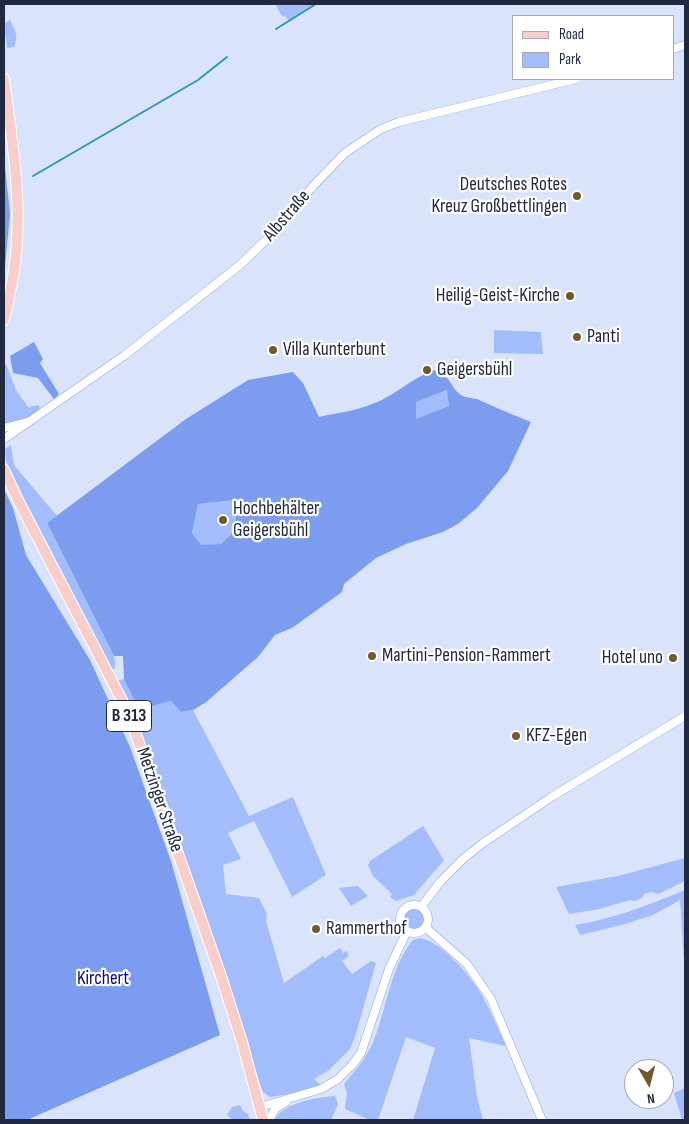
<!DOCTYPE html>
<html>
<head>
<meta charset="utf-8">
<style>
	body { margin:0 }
	#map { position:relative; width:689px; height:1124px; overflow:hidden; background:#d9e3fc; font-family:"Sofia Sans Condensed",sans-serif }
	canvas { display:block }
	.frame { position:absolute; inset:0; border:5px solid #202940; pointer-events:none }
	.legend { position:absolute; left:512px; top:15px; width:162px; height:65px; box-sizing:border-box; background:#fff; border:1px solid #a6a9b3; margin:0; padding:6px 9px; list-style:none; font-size:15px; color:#202940 }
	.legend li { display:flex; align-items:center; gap:10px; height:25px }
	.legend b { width:25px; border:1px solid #a6a9b3 }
	.north { position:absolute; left:624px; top:1059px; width:50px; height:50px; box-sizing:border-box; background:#fff; border:1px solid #a6a9b3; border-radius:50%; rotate:172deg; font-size:14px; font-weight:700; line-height:20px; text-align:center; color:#202940 }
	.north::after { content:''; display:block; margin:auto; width:18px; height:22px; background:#6f5b2a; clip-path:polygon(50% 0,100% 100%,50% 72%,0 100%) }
</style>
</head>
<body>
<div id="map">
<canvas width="689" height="1124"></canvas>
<div class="frame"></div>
<ul class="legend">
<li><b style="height:6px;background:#f7cec9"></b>Road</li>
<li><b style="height:14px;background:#a2bcfc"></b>Park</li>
</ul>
<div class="north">N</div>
</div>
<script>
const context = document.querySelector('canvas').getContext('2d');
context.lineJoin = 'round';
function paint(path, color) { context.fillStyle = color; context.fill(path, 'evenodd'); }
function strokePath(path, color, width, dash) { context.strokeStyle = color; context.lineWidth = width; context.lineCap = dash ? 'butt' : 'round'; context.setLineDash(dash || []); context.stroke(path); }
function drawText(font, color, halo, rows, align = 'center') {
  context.font = font + ' "Sofia Sans Condensed",sans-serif'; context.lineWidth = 4.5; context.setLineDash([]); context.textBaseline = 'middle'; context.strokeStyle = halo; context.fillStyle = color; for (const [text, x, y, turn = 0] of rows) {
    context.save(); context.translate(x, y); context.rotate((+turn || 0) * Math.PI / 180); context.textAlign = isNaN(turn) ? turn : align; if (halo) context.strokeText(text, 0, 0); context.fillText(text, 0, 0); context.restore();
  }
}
const green = new Path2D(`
	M278,4H317L289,22L286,17L281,15L276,5Z
	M10,20C15,30 19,36 14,47L7,48L4,23Z
	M494,330L541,332L543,354L494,353Z
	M4,364H6L16,390L28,407L39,405L40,410L25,419L4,425Z
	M448,390L449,406L416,420L415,402Z
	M11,445L14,465L57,516L47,523L114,656L115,662V668L110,670L42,541L9,470L6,460L5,449Z
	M235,500L236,530L221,544L201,546L192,533L198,504Z
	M124,679L139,710L171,701L181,712L193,710L249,816L293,797L326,875L292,897L254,821L228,833L241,859L223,865L226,894L259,898L267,914L266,921L284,983L323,956L325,958L340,948L343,953L347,951L349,956L342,961L352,974L371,961L376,963L355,1037L350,1049L328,1071L314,1079L321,1085L308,1091L270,1097L263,1092L260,1084L116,681Z
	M423,826L444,860L414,895L396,901L390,897L392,894L373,876L368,865L370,861Z
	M685,858V881L658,894L651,892L644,894L642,898L635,901L630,900L599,909L569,914L556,887L618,876Z
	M358,886L368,896L351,906L339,888Z
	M685,890V976L680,900L653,915L625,924L580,935L575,925C613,919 649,905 685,890Z
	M404 919a10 10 0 1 1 20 0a10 10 0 1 1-20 0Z
	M420,938C440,941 467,972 478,989C489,1006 497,1027 506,1046L469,1038L477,1097L483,1120H413L435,1048L406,1037L378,1120H370L345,1109L347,1093L344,1084C356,1070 367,1057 374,1040C387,1007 390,968 413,940Z
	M685,1088V1120H682L674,1093Z
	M335,1096L338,1104L331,1120H274C285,1102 315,1098 335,1096Z
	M240,1105L243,1111L248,1114L250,1120H233L227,1115L232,1107Z`);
const forest = new Path2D(`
	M4,157L10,214L4,277Z
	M34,342L43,359L40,363L59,394L54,399L38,378L13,373L10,356Z
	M433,370C452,375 450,388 461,395C466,398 472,398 477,399C495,407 513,415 531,422L508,471L477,508L458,524L443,532L406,544L376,558L344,584L342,592L292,628L275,635L258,657L205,703L193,710L181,712L171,701L139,710L124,679L123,656H114L47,523L186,419L248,380L293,372L303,383L319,417C336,413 355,411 372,404C393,397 411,379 433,370ZM447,390L449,406L416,419V402ZM235,500L236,530L221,544L201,545L192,533L198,504Z
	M4,489L13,508L26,555L90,660L130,747L171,861L220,1035L27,1120H4Z`);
const stream = new Path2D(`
	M276,29L316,4
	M33,176L198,80L227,57`);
const tertiary = new Path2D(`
	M673,49L685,45
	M4,428L27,422
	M4,439L125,355L240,265L269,237L315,184L345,153L381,129L399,122L576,79
	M400 919a14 14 0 1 1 28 0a14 14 0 1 1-28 0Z
	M421,907L440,882L463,859L483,843L553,796L685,716
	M425,927L467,964L491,999L542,1120
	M260,1107L321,1089L338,1079L352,1065L361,1053L389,969L407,931
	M269,1120L275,1109L286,1102`);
const primary = new Path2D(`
	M4,79C11,132 20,186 17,240C16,267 10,293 4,320
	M4,470L18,500L125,706L137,737L221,976L242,1042L263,1120`);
const markers = [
	[577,196,5,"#6f5b2a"],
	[570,296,5,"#6f5b2a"],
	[577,337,5,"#6f5b2a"],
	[273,350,5,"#6f5b2a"],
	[427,370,5,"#6f5b2a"],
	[223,520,5,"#6f5b2a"],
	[372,656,5,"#6f5b2a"],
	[673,658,5,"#6f5b2a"],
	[516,736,5,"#6f5b2a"],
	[316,929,5,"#6f5b2a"]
];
const shields = [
	[129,716,45]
];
const shieldNames = [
	["B 313",129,716]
];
const poiNames = [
	["Deutsches Rotes",567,185,"right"],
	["Kreuz Großbettlingen",567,207,"right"],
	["Heilig-Geist-Kirche",560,296,"right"],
	["Panti",587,337],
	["Villa Kunterbunt",283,350],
	["Geigersbühl",437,370],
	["Hochbehälter",233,509],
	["Geigersbühl",233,531],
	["Martini-Pension-Rammert",382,656],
	["Hotel uno",663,658,"right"],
	["KFZ-Egen",526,736],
	["Rammerthof",326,929]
];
const streetNames = [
	["Albstraße",287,216,-49],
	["Metzinger Straße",159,800,71]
];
const parkNames = [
	["Kirchert",103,979]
];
paint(green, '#a2bcfc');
paint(forest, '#7b9cef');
strokePath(stream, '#2e9ba9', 2);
strokePath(tertiary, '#8da5df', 9);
strokePath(primary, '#fff', 12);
strokePath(tertiary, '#fff', 8);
strokePath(primary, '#f7cec9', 10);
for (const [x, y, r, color] of markers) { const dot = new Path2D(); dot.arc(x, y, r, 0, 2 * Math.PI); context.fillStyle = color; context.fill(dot); strokePath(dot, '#fff', 2); }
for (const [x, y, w] of shields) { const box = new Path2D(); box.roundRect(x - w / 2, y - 15.5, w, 31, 4); context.fillStyle = '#fff'; context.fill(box); strokePath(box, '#202940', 1); }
drawText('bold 18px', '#202940', null, shieldNames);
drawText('19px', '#202940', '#fff', poiNames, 'left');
drawText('19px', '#202940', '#fff', streetNames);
drawText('19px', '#0c0689', '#fff', parkNames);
</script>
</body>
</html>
